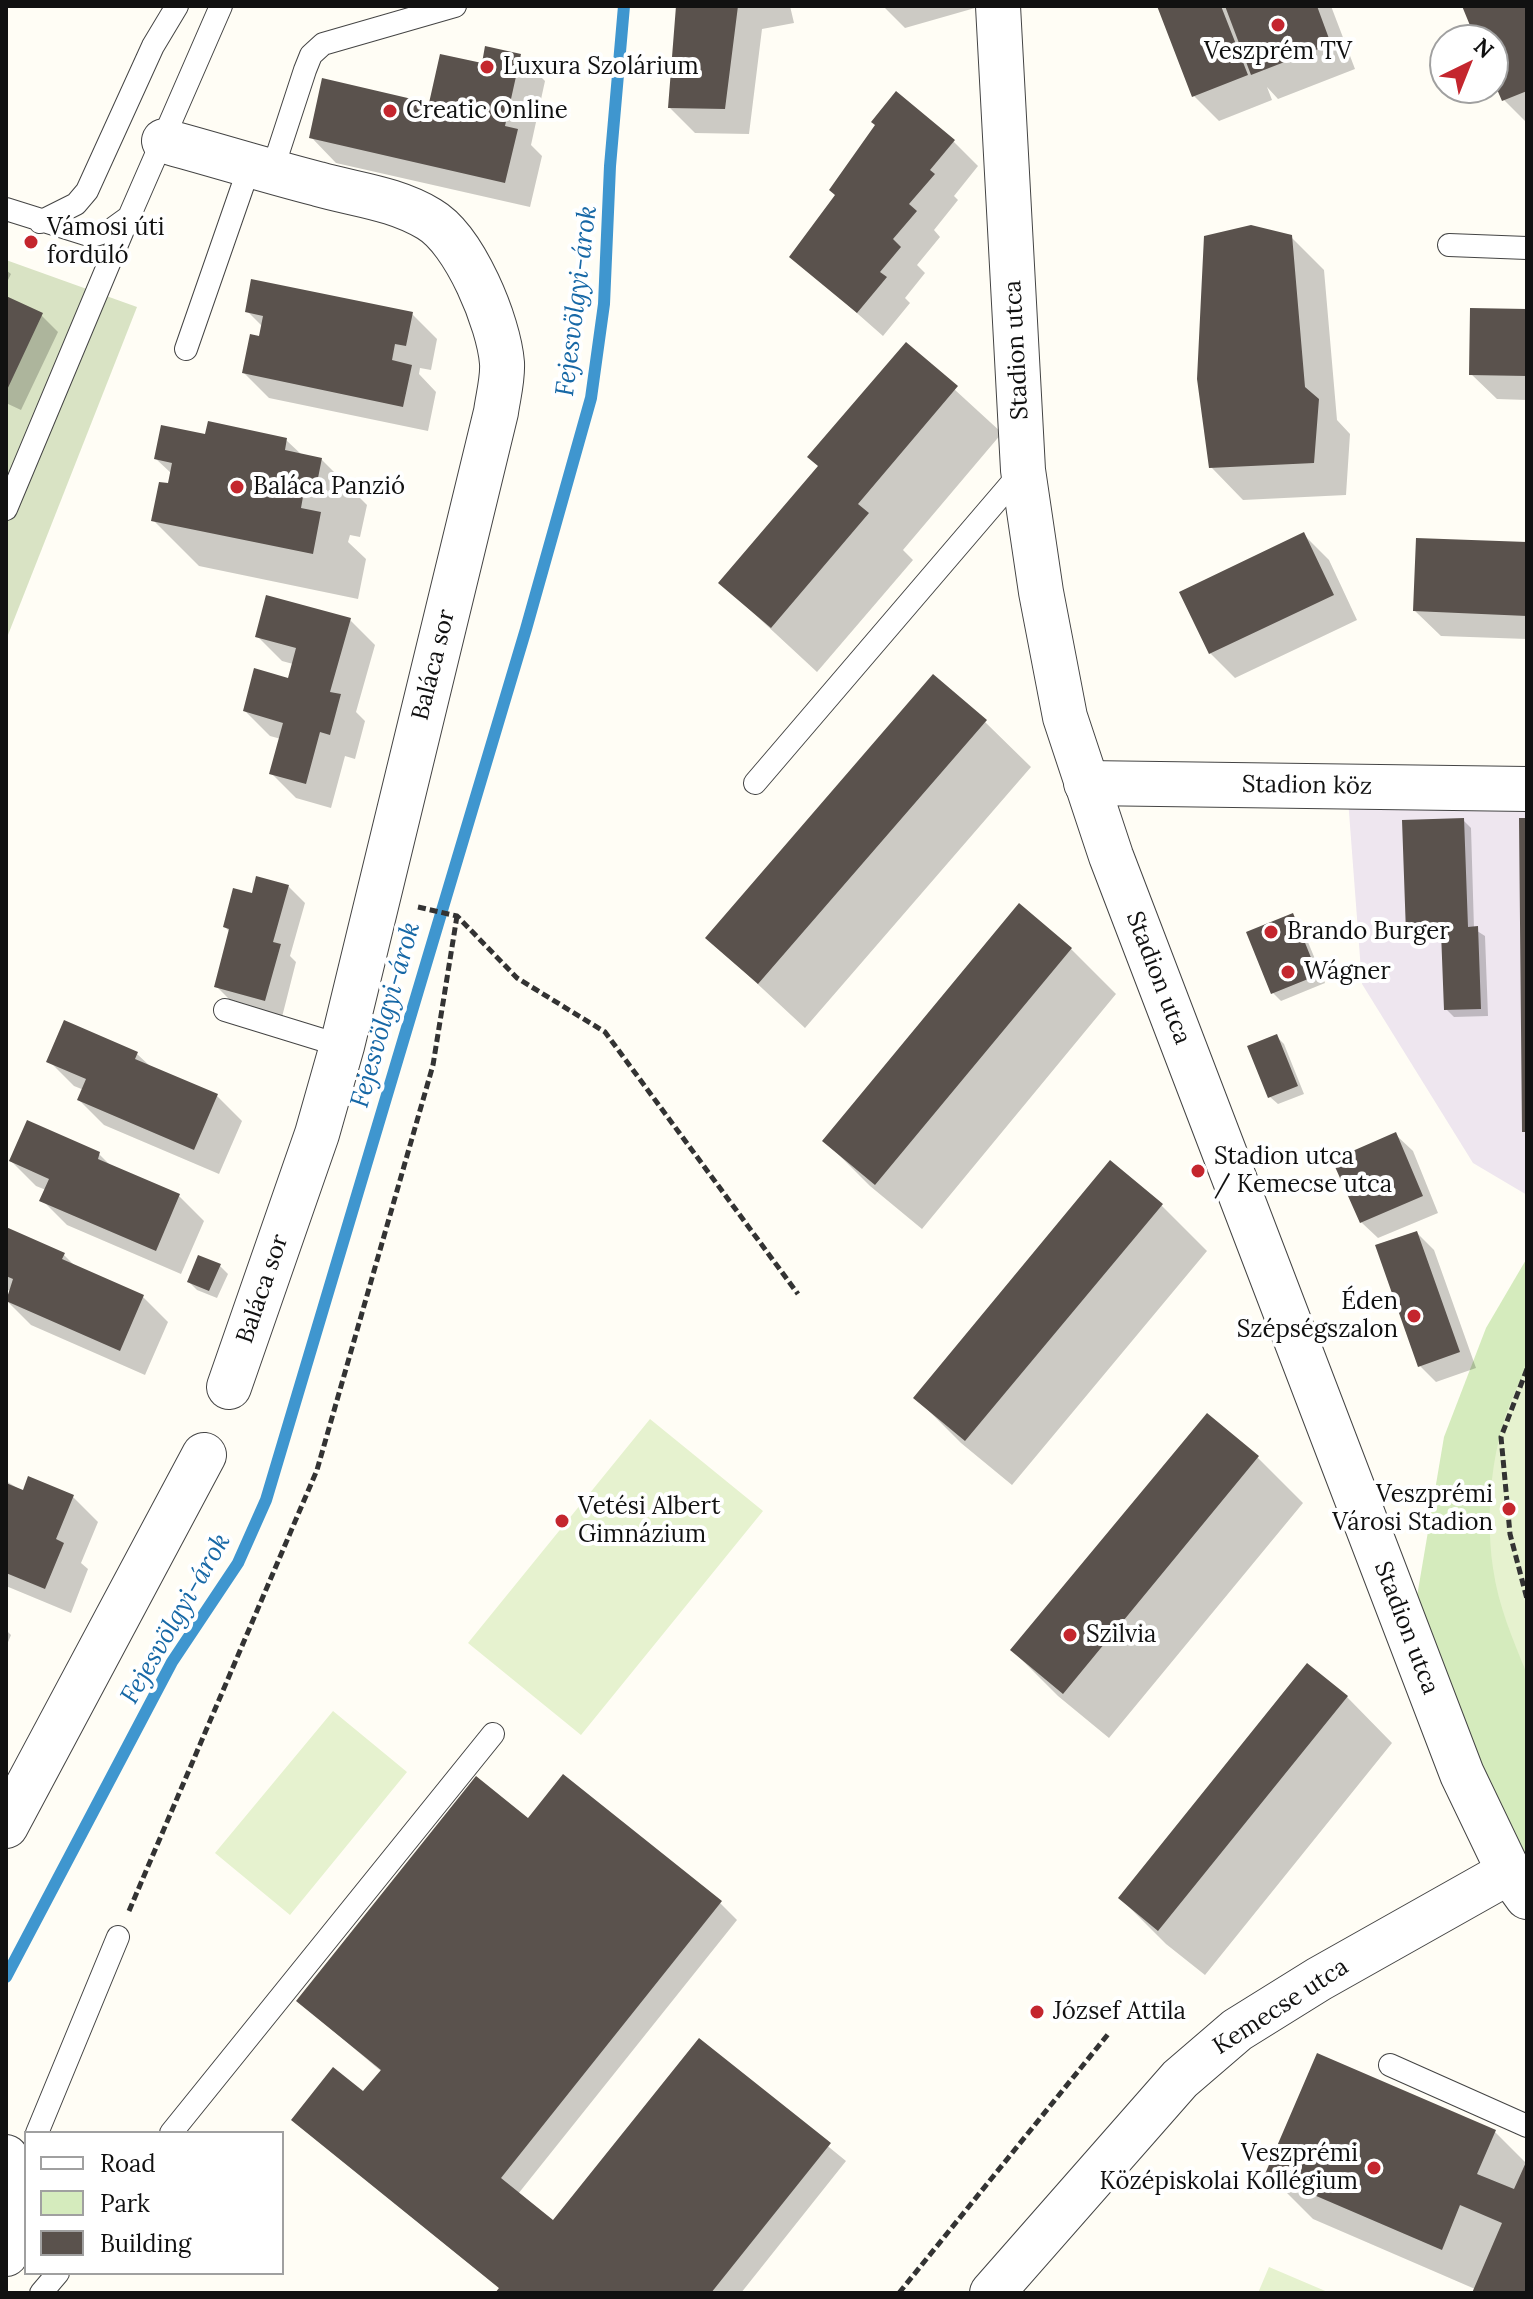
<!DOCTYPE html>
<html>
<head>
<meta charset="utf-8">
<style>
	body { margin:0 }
	#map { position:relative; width:1533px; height:2299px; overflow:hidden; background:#fffdf5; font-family:Lora,serif }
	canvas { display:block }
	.frame { position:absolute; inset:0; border:8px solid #111; pointer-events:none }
	.legend { position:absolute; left:24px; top:2131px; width:260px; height:144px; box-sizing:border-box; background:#fff; border:2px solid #a0a0a0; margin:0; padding:10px 14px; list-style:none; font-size:24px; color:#111 }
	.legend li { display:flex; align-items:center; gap:16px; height:40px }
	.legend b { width:40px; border:2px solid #a0a0a0 }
	.north { position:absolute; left:1429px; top:24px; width:80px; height:80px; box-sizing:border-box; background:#fff; border:2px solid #a0a0a0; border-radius:50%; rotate:43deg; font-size:22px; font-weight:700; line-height:32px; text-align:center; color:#111 }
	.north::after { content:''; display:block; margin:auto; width:28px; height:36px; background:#c4262e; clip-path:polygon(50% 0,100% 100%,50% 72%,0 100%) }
</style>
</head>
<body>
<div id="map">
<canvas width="1533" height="2299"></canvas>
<div class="frame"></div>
<ul class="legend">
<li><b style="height:10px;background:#fff"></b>Road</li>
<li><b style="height:22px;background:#d5ebbd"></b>Park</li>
<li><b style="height:22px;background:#5a524d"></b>Building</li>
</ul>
<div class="north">N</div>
</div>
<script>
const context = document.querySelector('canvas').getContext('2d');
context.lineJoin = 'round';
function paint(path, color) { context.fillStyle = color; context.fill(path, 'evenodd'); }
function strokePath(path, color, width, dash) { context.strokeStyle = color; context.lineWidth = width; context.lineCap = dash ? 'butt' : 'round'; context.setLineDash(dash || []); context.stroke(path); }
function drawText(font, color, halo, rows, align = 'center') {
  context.font = font + ' Lora,serif'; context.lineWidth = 8; context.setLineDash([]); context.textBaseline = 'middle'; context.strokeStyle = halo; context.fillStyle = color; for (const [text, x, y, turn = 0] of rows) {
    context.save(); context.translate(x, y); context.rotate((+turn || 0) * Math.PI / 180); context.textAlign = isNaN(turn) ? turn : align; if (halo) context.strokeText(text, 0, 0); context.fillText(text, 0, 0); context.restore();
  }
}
const industrial = new Path2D(`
	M1347,786L1527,788V1195L1473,1163L1362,984Z`);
const green = new Path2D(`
	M1527,1258V1897L1412,1626L1444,1437L1486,1328Z`);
const cemetery = new Path2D(`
	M6,260L137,307L6,640Z`);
const pitch = new Path2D(`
	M1527,1369V1674C1513,1640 1498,1605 1493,1568C1484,1505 1493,1424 1527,1369Z
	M650,1419L763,1511L581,1735L468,1643Z
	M333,1711L407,1772L290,1915L215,1853Z
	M1269,2267L1330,2293H1258Z`);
const shadow = new Path2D(`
	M678,6H790L794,23L762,29L749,134L695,133L670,108Z
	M883,6H975V8L905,28Z
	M1159,6H1331L1355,69L1278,99L1267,87L1272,100L1219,121L1194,96Z
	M1464,6H1527V123L1504,100L1493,75V40H1478Z
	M520,56L545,81L531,145L542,156L530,207L336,163L311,137L430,105L483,66Z
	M953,141L978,166L954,196L958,200L934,230L940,237L917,265L925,273L905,298L910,303L883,336L792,256Z
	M1291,237L1324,270L1337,420L1350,434L1346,495L1243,500L1211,467Z
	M6,270L11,274L6,284Z
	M6,298L41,315L58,332L21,410L6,403Z
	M247,311L412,314L437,339L431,370L420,368L419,374L436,392L428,431L269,398L244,373L263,327Z
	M1527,311V400L1497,399L1471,374Z
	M906,345L1002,433L903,550L913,560L817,672L721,583L820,466Z
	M286,440L302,455L321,459L367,505L360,537L350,535L348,542L366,559L358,599L199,566L153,520L172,474L156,459Z
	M1304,535L1329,560L1357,620L1235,678L1210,653Z
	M1527,544V639L1441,636L1415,611Z
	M350,620L375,645L356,712L365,721L355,759L345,756L331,808L296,798L271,773L281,739L270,736L245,711L289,680L293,664L282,661L257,636Z
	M985,722L1031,767L805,1028L708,938Z
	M1463,820L1471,828L1474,929L1485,936L1488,1016L1454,1017L1446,1009L1444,940L1416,941L1408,933Z
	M288,886L305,903L290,956L296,962L282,1017L233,1003L216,986L230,932L225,927Z
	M1019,906L1071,949L1116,994L922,1229L870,1186L825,1141Z
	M1292,915L1300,923L1325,983L1281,1001L1273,993Z
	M1276,1036L1284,1044L1304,1094L1278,1104L1270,1097Z
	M137,1054L151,1067L217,1096L242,1121L219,1174L104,1125L79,1100L84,1090L74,1086L49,1061Z
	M1396,1135L1413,1151L1438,1213L1378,1238L1361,1222Z
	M99,1154L113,1168L179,1196L204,1221L181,1274L67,1225L42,1200L46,1190L36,1186L11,1161Z
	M1161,1205L1207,1251L1012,1485L961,1443L916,1398Z
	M6,1229L63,1254L76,1267L143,1297L168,1322L145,1375L31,1325L6,1300L10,1291L6,1289Z
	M1417,1233L1434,1250L1476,1368L1436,1382L1419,1365Z
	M220,1266L228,1274L217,1298L197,1290L189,1282Z
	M1207,1416L1258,1458L1303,1503L1109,1738L1058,1696L1012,1650Z
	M6,1481L24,1492L73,1497L98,1522L81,1563L88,1569L71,1613L6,1586Z
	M6,1630L11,1635L6,1647Z
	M1307,1666L1347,1697L1392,1743L1205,1975L1166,1944L1120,1898Z
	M528,1820L720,1903L737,1920L518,2194L553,2223L699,2041L846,2161L741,2293H498L500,2289L293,2120L364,2094L382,2072L298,2001Z
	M1495,2132L1527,2164V2293H1474L1475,2289L1313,2219L1268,2174Z`);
const stream = new Path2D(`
	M6,1977L172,1662L238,1563L266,1500L526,629L591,398L604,304L610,166L624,6`);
const building = new Path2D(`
	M676,6H738L725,109L668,108Z
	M1157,6H1221L1248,75L1192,97Z
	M1225,6H1317L1331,44L1251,75Z
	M1462,6H1527V91L1502,101L1493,80V40H1476Z
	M485,46L521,54L505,126L518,129L505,183L309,138L322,78L429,103L440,54L482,63Z
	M896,91L955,140L930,170L935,174L909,204L917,211L893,239L901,247L880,272L887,277L857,313L789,257L835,195L829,190L875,125L871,122Z
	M1251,225L1292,235L1305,387L1319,399L1314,463L1209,468L1197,379L1204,236Z
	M251,279L413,312L406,346L395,344L392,360L412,365L403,407L242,373L250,334L259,336L263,316L245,312Z
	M6,296L43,313L6,392Z
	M1470,308L1527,309V376L1469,375Z
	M906,342L958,386L858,504L869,513L771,628L718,583L818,466L807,457Z
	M208,421L287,438L285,450L322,458L315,493L304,491L301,508L321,512L313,554L151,521L159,482L168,483L172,463L154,459L161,425L205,434Z
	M1304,532L1334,595L1209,654L1179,592Z
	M1416,538L1527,542V616L1413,611Z
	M266,595L351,618L330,692L341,694L330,735L320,732L306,784L269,774L283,723L243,711L254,668L288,678L296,648L255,637Z
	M933,674L987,720L758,984L705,938Z
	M1464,818L1468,927L1478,926L1481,1009L1444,1010L1441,932L1406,933L1402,820Z
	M1519,818H1527V1132H1522Z
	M256,876L289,885L273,942L281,944L265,1001L214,987L229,929L223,927L233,888L252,893Z
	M1019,903L1072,948L875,1185L822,1141Z
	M1293,913L1318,975L1271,994L1246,932Z
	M64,1020L138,1052L135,1059L218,1094L194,1150L77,1100L86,1079L46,1062Z
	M1277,1034L1298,1086L1268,1098L1247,1046Z
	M27,1120L100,1152L98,1159L180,1194L156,1251L39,1201L49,1179L9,1161Z
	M1396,1132L1423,1196L1360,1223L1332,1160Z
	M1110,1160L1163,1204L965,1441L913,1398Z
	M6,1227L65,1253L62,1259L144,1295L120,1351L6,1301L13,1279L6,1276Z
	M1417,1231L1460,1352L1418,1367L1375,1245Z
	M198,1255L221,1264L209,1291L187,1282Z
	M1207,1413L1259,1456L1063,1694L1010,1650Z
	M28,1476L74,1495L56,1539L64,1543L45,1589L6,1573V1483L23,1490Z
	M1307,1663L1348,1696L1158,1931L1118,1898Z
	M563,1774L722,1901L501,2178L553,2220L699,2038L831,2143L711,2293H495L499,2288L291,2120L333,2067L363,2091L381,2070L296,2001L476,1776L528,1818Z
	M1317,2053L1496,2130L1477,2174L1514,2189L1527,2160V2293H1472L1502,2223L1460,2205L1442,2250L1265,2174Z`);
const path = new Path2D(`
	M418,907L457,916L517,978L605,1032L798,1294
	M1527,1369L1501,1437L1510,1534L1527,1599
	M129,1911L317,1470L433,1065L457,916
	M899,2293L1109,2033`);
const service = new Path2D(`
	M272,171L305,70L311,55L323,44L455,6
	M6,209L92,236L111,230L129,217L221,6
	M40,222L76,204L87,191L153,46L177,6
	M1449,245L1527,248
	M186,349L250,165
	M6,509L128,218
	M755,783L1022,471
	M225,1010L342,1046
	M1390,2065L1527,2126
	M37,2133L118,1937
	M171,2133L493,1734
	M41,2293L58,2273`);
const minor = new Path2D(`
	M164,141C216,155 267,171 318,184C357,195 394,198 429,219C465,240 499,323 502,363C503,379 498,397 496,412L342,1046L317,1134L229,1387
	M1086,783L1527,789
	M6,1826L204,1455
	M6,2157C28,2194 20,2216 6,2254
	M992,2293L1180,2079L1237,2030L1319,1979L1509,1872`);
const tertiary = new Path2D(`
	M998,6L1023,470L1041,592L1065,717L1111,856L1462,1774L1509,1872L1527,1897`);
const markers = [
	[1278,25,8,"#c4262e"],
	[487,67,8,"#c4262e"],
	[390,111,8,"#c4262e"],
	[31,242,8,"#c4262e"],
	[237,487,8,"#c4262e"],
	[1271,932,8,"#c4262e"],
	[1288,972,8,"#c4262e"],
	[1198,1171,8,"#c4262e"],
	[1414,1316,8,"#c4262e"],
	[1509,1509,8,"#c4262e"],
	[562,1521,8,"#c4262e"],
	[1070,1635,8,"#c4262e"],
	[1037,2012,8,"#c4262e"],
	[1374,2168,8,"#c4262e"]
];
const poiNames = [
	["Veszprém TV",1278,52,"center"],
	["Luxura Szolárium",503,67],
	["Creatic Online",406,111],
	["Vámosi úti",47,228],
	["forduló",47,256],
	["Baláca Panzió",253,487],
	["Brando Burger",1287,932],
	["Wágner",1304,972],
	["Stadion utca",1214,1157],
	["/ Kemecse utca",1214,1185],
	["Éden",1398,1302,"right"],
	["Szépségszalon",1398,1330,"right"],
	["Veszprémi",1493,1495,"right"],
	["Városi Stadion",1493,1523,"right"],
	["Vetési Albert",578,1507],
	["Gimnázium",578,1535],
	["Szilvia",1086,1635],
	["József Attila",1053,2012],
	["Veszprémi",1358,2154,"right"],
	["Középiskolai Kollégium",1358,2182,"right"]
];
const streetNames = [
	["Stadion utca",1017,350,-93],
	["Baláca sor",434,665,-76],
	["Stadion köz",1307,786,1],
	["Stadion utca",1158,978,69],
	["Baláca sor",263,1289,-71],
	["Stadion utca",1406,1628,69],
	["Kemecse utca",1281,2007,-33]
];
const waterNames = [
	["Fejesvölgyi-árok",577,301,-83],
	["Fejesvölgyi-árok",386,1015,-74],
	["Fejesvölgyi-árok",176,1619,-60]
];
paint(industrial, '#eee6ef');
paint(green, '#d5ebbd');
paint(cemetery, '#d9e3c4');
paint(pitch, '#e6f2cf');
paint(shadow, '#0003');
strokePath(stream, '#3f96cf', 12);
paint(building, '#5a524d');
strokePath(service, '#444', 24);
strokePath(minor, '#444', 46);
strokePath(tertiary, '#444', 46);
strokePath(path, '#333', 5, [8, 4]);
strokePath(service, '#fff', 22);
strokePath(minor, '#fff', 44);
strokePath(tertiary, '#fff', 44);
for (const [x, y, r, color] of markers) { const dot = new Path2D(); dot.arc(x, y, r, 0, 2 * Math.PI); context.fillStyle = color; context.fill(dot); strokePath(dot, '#fff', 3); }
drawText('24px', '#111', '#fff', poiNames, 'left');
drawText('24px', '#111', '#fff', streetNames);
drawText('italic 26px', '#1768a6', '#fff', waterNames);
</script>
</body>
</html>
